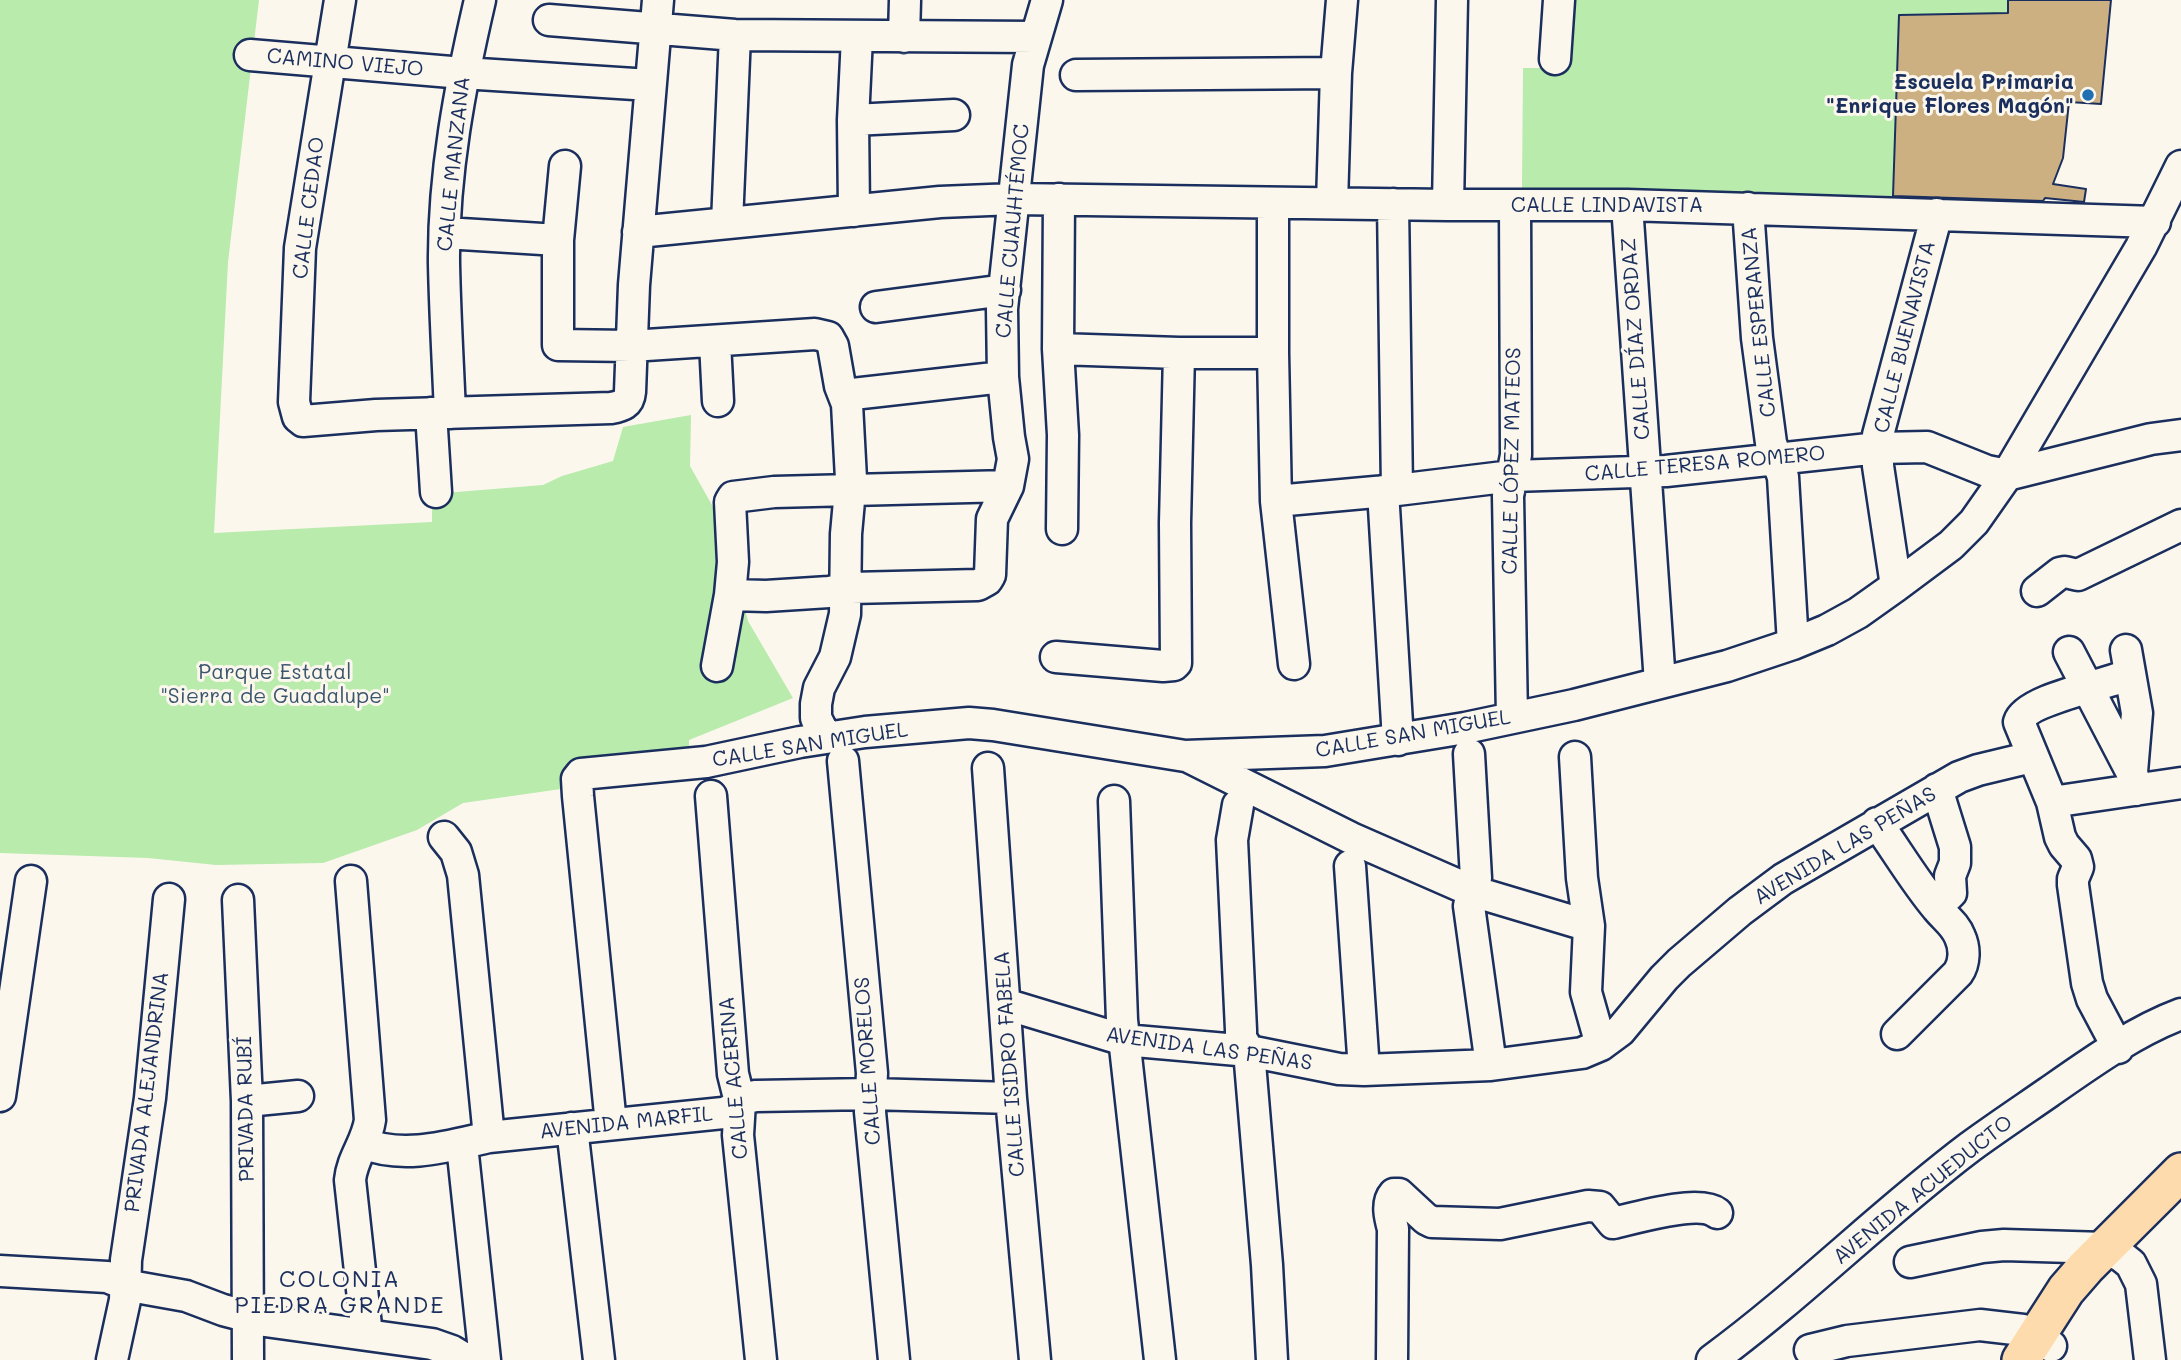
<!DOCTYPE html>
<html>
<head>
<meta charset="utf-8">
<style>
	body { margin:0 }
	canvas { display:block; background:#fbf7ec }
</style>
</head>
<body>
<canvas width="2181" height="1360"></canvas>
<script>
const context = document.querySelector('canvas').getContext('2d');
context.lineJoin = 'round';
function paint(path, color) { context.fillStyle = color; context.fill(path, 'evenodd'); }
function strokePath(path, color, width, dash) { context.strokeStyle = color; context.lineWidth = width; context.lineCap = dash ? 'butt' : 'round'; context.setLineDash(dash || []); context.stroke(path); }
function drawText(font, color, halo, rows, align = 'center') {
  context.font = font + ' Mali,sans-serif'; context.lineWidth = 6; context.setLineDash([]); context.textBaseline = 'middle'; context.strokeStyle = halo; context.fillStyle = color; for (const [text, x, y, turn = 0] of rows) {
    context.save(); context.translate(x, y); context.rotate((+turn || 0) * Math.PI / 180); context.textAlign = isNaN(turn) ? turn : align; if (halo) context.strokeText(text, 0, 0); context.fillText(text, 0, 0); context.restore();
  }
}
const green = new Path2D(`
	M0,0H259L228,262L214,533L432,522V494L543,485L562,476L613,461L623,427L691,415L690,466L726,530L748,621L793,698L689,740V752L575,787L463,803L417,830L323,863L216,865L148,858L0,853Z
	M1564,0H2008V13L1900,15L1893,196L1522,188L1523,68H1555Z`);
const building = new Path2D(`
	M2008,0H2111L2101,104L2069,102L2063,158L2053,184L2086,189L2084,202L2045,198L2043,201L1893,196L1899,15L2008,13Z`);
const minor = new Path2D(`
	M340,0L300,248L294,402L298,417L303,421L376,415L611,408C622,406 629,404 630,392L634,285L658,0
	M549,20L735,35L1035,37
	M904,37L905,0
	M250,55L463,73L650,85
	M1555,59L1559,0
	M1076,75L1336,73
	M853,120L954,115
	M565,166L558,240V345L631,346L815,334L828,337L833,346L840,386L847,404L851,479L846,534L845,614L835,657L819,688L816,704V718L822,730L830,737
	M1059,199L1058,349L1063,435L1062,529
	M1273,203V353L1276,501L1294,664
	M1332,203L1336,73L1342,0
	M1393,204L1397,490
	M1448,205L1452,0
	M1627,205L1660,683
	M1748,208L1757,338L1771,443L1783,477L1793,644
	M854,211L853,120L857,37
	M727,223L735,35
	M638,232L940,202L1014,199L1448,205H1627L2155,222
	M445,233L558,240
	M876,307L1005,290
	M715,342L718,401
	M1058,349L1179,353H1273
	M844,395L1003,377
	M431,413L436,492
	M450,413C448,364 445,314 444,264C443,175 460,86 480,0
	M1383,491L1398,740
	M1276,501L1397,490L1512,476L1666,471L1878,448L1927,447L1987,471L2007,475L2151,439L2181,435
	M1896,586L1878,466V435L1937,214
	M2037,591L2060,573L2065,572L2078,575L2181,525
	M730,595L766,596L829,592L851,588L978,585L987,580L990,575L992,519L1008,486L1013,459L1009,437L1003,377L1002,309L1028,65L1047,0
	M2126,650L2137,713L2132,772L2136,790
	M2069,652L2131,771
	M1056,657L1163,666L1174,665L1176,663L1175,523L1179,353
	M717,666L730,595L733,562L730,502L733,497L774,492L1008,486
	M1512,718L1508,496L1516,455L1515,205
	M1469,754L1476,878L1469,906L1491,1065
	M1189,757L1351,838L1472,891L1589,926
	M1575,757L1582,878L1589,926L1586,992L1601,1045
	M843,761L872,1073L870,1112L894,1360
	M988,768L1011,1098L1035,1360
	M711,796L733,1074L740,1102L738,1135L761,1360
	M1114,801L1122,1020L1160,1360
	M2052,802L2181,783
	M1238,805L1232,840L1241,1030V1038L1249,1051L1267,1265L1272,1360
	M1877,823C1897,851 1915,882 1937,908C1945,918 1955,924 1960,937C1965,948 1965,963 1958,973L1897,1034
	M444,837L456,852L463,875L489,1137
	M1350,866L1364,1070
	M351,881L370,1120C367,1142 352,1158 350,1180L367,1335
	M238,900L247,1101L248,1360
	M1937,907L1951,893L1950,876L1955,863V847L1937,789
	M1005,1004L1124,1040L1249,1051L1339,1069L1364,1070L1491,1065L1582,1053L1601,1045L1620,1031L1664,978L1679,963L1740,911L1783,879L1959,777L1978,770L2032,757
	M2118,1048L2092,999L2087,983L2073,885V879L2078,867L2076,859L2064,845L2060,837L2052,802L2019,722C2026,699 2107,685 2130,674
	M0,1096L31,881
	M247,1101L298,1096
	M611,1124L578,796L577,779L581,774L706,762L800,742L865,732L969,723L993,725L1185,756L1325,751L1465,728L1574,705L1727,666L1793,644L1827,630L1858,613L1896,586L1951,545L1974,522L2007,475L2141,247L2181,166
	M572,1128L599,1360
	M363,1143C403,1160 449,1146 489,1137L723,1113C739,1109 739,1098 756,1096L870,1094L1011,1098
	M462,1145L485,1360
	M1910,1262L1982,1247L2004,1245L2105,1248L2121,1256L2131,1264L2141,1284L2150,1360
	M0,1271L107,1277L130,1286L186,1296L223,1310L265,1321L432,1344L452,1351L467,1360
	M1810,1350L1847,1341L1980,1325L2023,1330L2051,1346
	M112,1360L125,1300L126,1260L150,1098L169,899
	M1392,1360L1393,1229C1390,1218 1386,1203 1394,1194H1399L1426,1219L1432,1222L1500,1224L1588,1206L1600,1207L1613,1223C1635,1218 1699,1199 1717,1213
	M1712,1360C1802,1294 1881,1214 1970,1147C1996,1128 2023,1110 2049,1092C2089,1064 2135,1031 2181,1014`);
const major = new Path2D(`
	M2021,1360L2066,1290L2086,1267L2181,1172`);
const markers = [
	[2088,95,7,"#1f6fb2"]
];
const streetNames = [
	["CAMINO VIEJO",345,63,5],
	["CALLE MANZANA",454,164,-84],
	["CALLE LINDAVISTA",1607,206],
	["CALLE CEDAO",309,208,-83],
	["CALLE CUAUHTÉMOC",1013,231,-85],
	["CALLE ESPERANZA",1759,322,-96],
	["CALLE BUENAVISTA",1905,337,-76],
	["CALLE DÍAZ ORDAZ",1636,339,-94],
	["CALLE LÓPEZ MATEOS",1512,461,-89],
	["CALLE TERESA ROMERO",1705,464,-5],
	["CALLE SAN MIGUEL",1413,734,-10],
	["CALLE SAN MIGUEL",810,745,-9],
	["AVENIDA LAS PEÑAS",1845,846,-31],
	["AVENIDA LAS PEÑAS",1209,1049,8],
	["CALLE MORELOS",868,1061,-94],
	["CALLE ISIDRO FABELA",1010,1064,-94],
	["CALLE ACERINA",734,1078,-95],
	["PRIVADA ALEJANDRINA",147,1092,-83],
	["PRIVADA RUBÍ",246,1109,-91],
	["AVENIDA MARFIL",626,1123,-6],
	["AVENIDA ACUEDUCTO",1923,1190,-39]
];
const poiNames = [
	["Escuela Primaria",2074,83],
	["\"Enrique Flores Magón\"",2074,107]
];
const parkNames = [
	["Parque Estatal",275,673],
	["\"Sierra de Guadalupe\"",275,697]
];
const neighbourhoodNames = [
	["COLONIA",340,1280],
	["PIEDRA GRANDE",340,1306]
];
paint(green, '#b8ebac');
paint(building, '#cdb082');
strokePath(building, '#1b2f5e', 2);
strokePath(minor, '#1b2f5e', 35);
strokePath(major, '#1b2f5e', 42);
strokePath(minor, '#fbf7ec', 30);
strokePath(major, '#fedbac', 37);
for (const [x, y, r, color] of markers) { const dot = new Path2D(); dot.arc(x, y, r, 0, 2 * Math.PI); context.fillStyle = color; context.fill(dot); strokePath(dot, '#fbf7ec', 2.5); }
drawText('21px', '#1b2f5e', '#fbf7ec', streetNames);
drawText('bold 21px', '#1b2f5e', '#fbf7ec', poiNames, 'right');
drawText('21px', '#3a556e', '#fbf7ec', parkNames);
context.letterSpacing = '2px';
drawText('23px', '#1b2f5e', '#fbf7ec', neighbourhoodNames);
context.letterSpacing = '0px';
</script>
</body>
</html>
